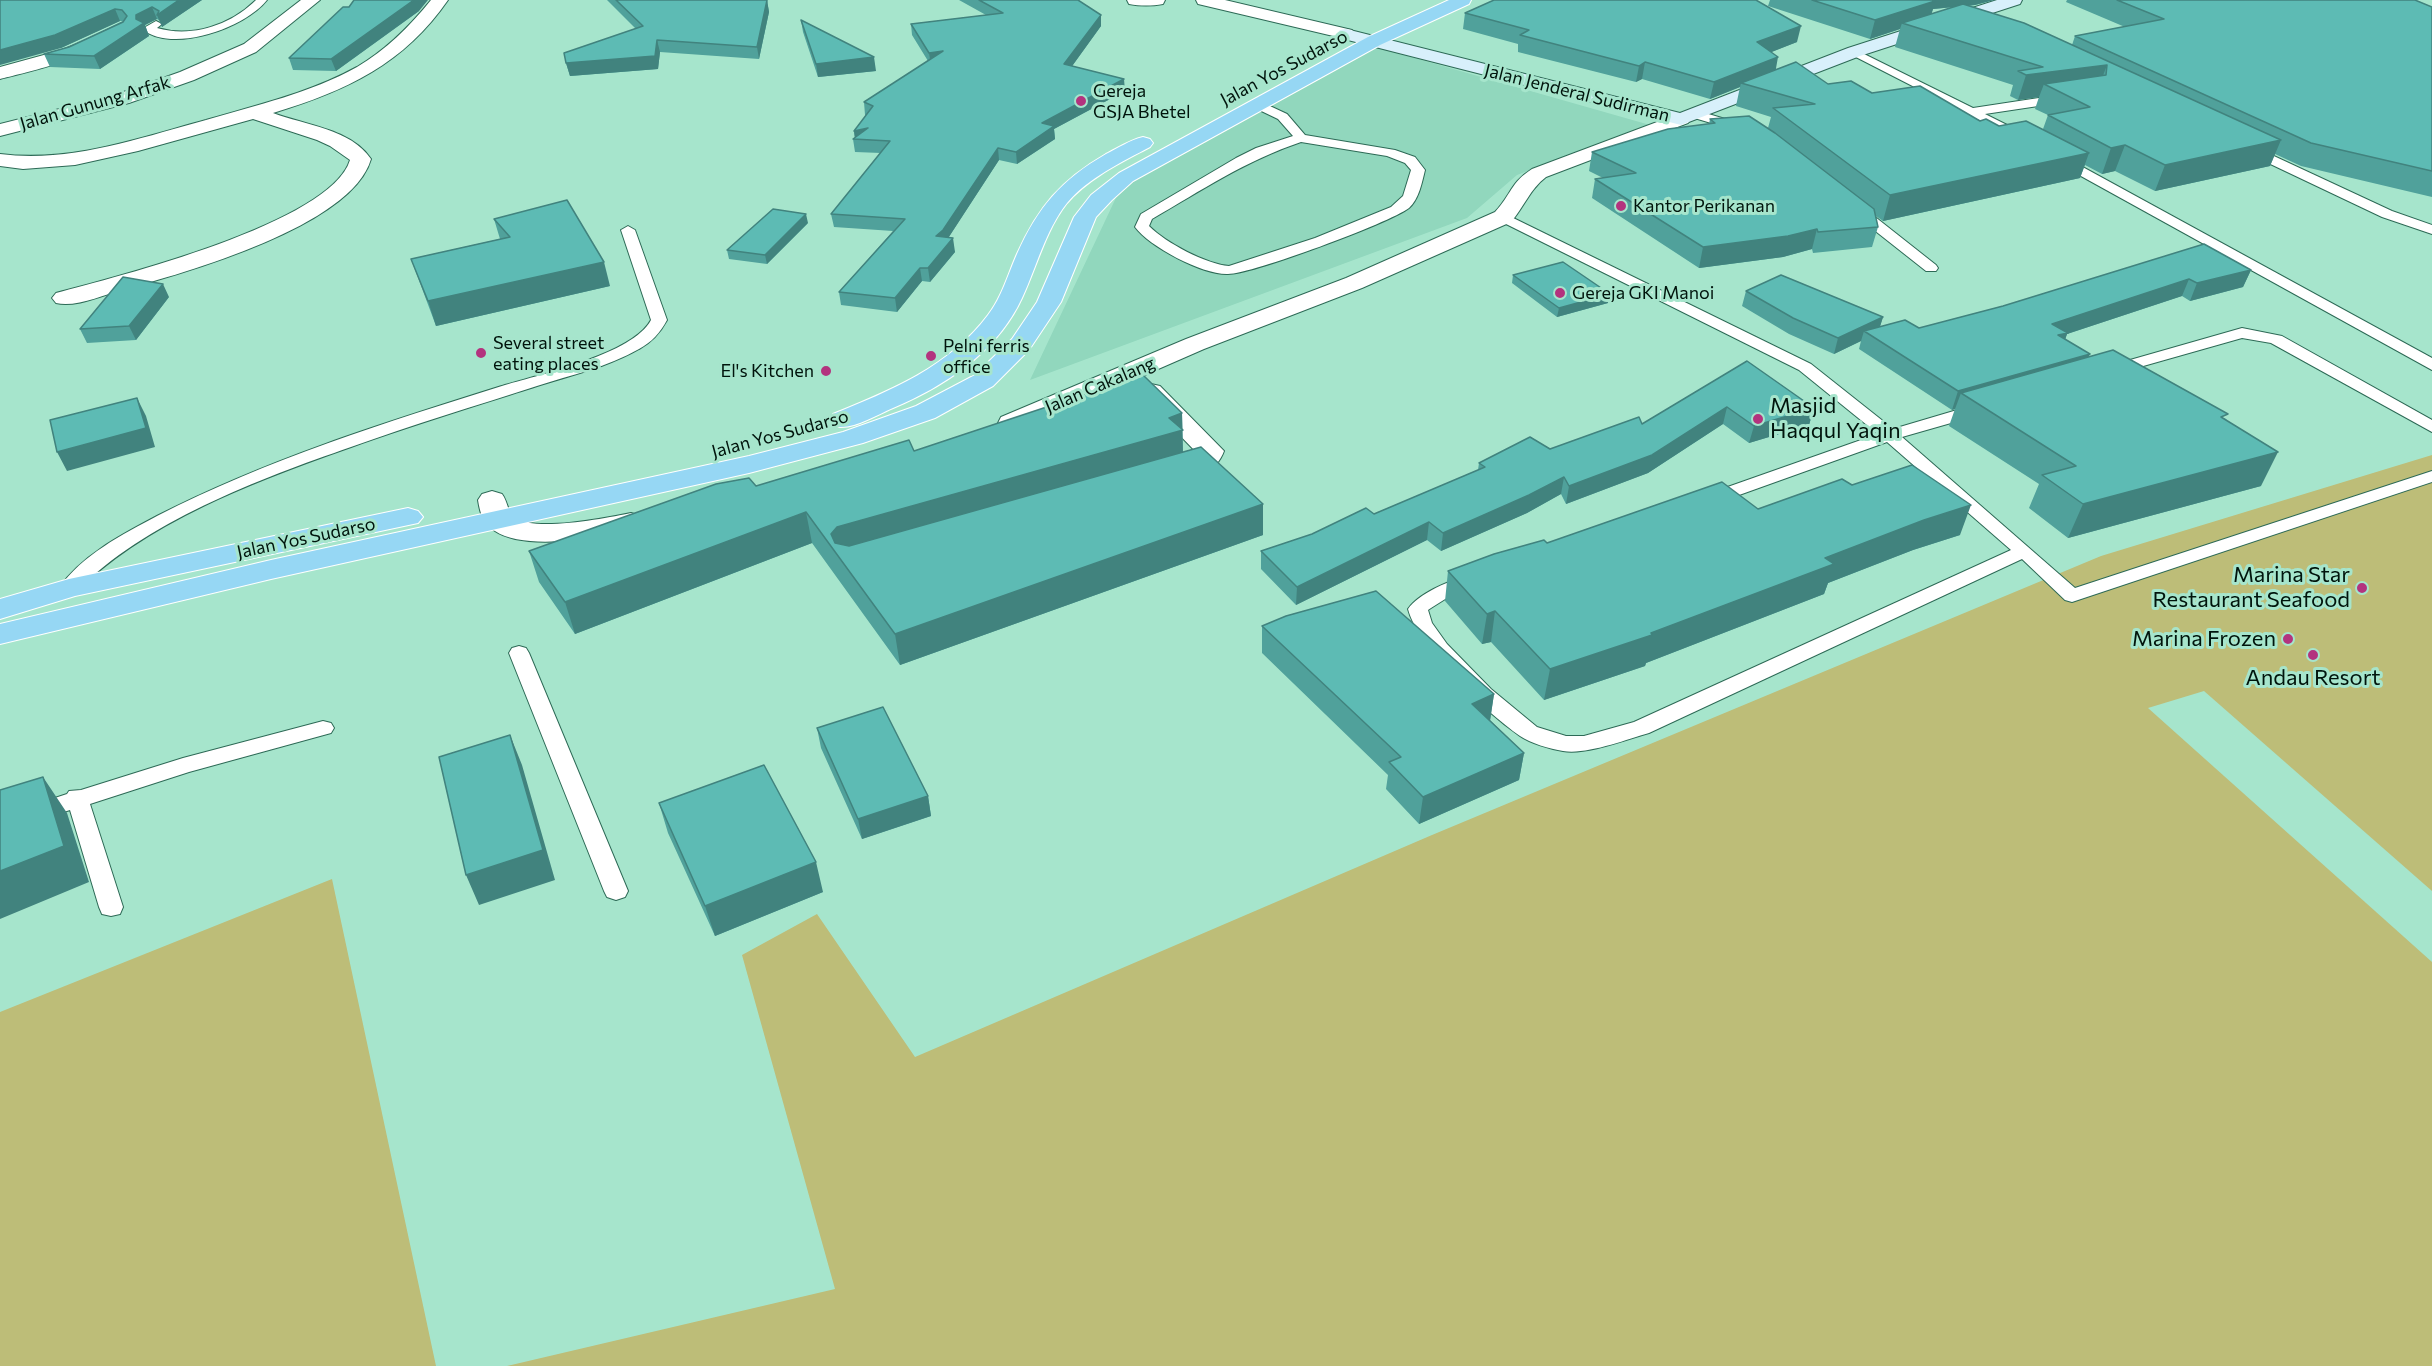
<!DOCTYPE html>
<html>
<head>
<meta charset="utf-8">
<style>
	body { margin:0 }
	canvas { display:block; background:#a6e5cc }
</style>
</head>
<body>
<canvas width="2432" height="1366"></canvas>
<script>
const context = document.querySelector('canvas').getContext('2d');
context.lineJoin = 'round';
function paint(path, color) { context.fillStyle = color; context.fill(path, 'evenodd'); }
function strokePath(path, color, width, dash) { context.strokeStyle = color; context.lineWidth = width; context.lineCap = dash ? 'butt' : 'round'; context.setLineDash(dash || []); context.stroke(path); }
function drawText(font, color, halo, rows, align = 'center') {
  context.font = font + ' Commissioner,sans-serif'; context.lineWidth = 6; context.setLineDash([]); context.textBaseline = 'middle'; context.strokeStyle = halo; context.fillStyle = color; for (const [text, x, y, turn = 0] of rows) {
    context.save(); context.translate(x, y); context.rotate((+turn || 0) * Math.PI / 180); context.textAlign = isNaN(turn) ? turn : align; if (halo) context.strokeText(text, 0, 0); context.fillText(text, 0, 0); context.restore();
  }
}
const built = new Path2D(`
	M1369,45L1650,125L1517,175L1467,218L1030,380L1122,185Z`);
const water = new Path2D(`
	M2432,455V1366H507L835,1289L742,955L817,914L915,1057L1432,835L2101,556Z
	M332,879L436,1366H0V1012Z`);
const pier = new Path2D(`
	M2204,691L2432,891V962L2148,708Z`);
const service = new Path2D(`
	M256,0H267C245,28 172,54 142,29L156,21L162,24L157,28C192,38 231,25 256,0Z
	M1854,49L1973,108L2065,94L2071,98L2065,102L1985,114L2027,135L2028,138L2022,142L1850,54L1848,52Z
	M1257,100L1287,114L1305,135L1395,150L1415,157L1425,170C1422,182 1419,199 1409,208C1389,223 1252,274 1228,274C1203,275 1150,247 1135,227L1141,214L1236,158L1256,148L1293,136L1278,119L1253,107L1251,104L1253,101ZM1301,142L1387,156L1405,163L1411,170L1403,196L1391,207L1315,238L1229,266C1206,264 1166,243 1149,226L1152,219C1202,190 1245,161 1301,142Z
	M1695,110L1742,124L1744,127L1738,131L1691,117L1689,114Z
	M2248,144L2392,211L2432,225V234L2382,217L2243,151L2241,148Z
	M2057,153L2432,358V370L2052,160L2050,157Z
	M1855,204L1860,205L1936,265L1938,268L1936,271H1926L1850,211L1848,208L1850,205Z
	M1503,213L1811,364L1893,429L1974,405H1986L1988,409L1986,413L1902,437L2075,588L2432,471V482L2072,602L2065,600L2022,559L1649,733C1625,740 1586,755 1563,751C1550,749 1530,743 1520,736C1485,711 1419,650 1408,609C1419,593 1460,573 1479,578L1482,582L1479,586L1450,596L1431,608L1428,610L1432,623L1447,644L1491,689L1537,727L1566,736H1584L1634,722L2011,550L1887,442L1714,504H1702L1699,500L1702,496L1878,434L1799,370L1498,220L1496,217Z
	M628,226L635,230L667,320C660,333 652,342 639,349C608,367 571,375 537,386C475,406 412,425 351,447C259,479 144,522 76,592H62L59,588C82,555 123,534 157,516C268,459 387,422 505,385C542,374 633,354 651,320L621,230Z
	M2242,328L2282,336L2432,420V432L2271,343L2242,338L2108,376L2100,371L2102,368Z
	M519,646L526,648L529,653L628,891L625,897L616,900L607,897L604,891L509,653L512,648Z
	M323,721L331,723L334,728L331,733L189,772L90,804L123,907L120,914L111,916L102,914L99,907L70,810L0,832V816L67,794L69,791L81,790L183,758Z`);
const minor = new Path2D(`
	M431,0H448C404,64 346,91 273,113C305,125 351,129 371,159C352,226 185,273 122,290C103,295 75,308 56,303L52,298L56,293C116,277 331,223 350,160L330,146L317,140L253,119L138,151L75,165L23,169L0,166V154C71,163 139,138 206,120C257,105 310,93 357,67C386,50 410,26 431,0Z
	M1127,0H1165L1163,4C1152,6 1140,6 1129,4Z
	M90,39L96,40L99,44C89,58 20,74 0,79V67L62,50Z
	M1681,113L1688,115L1691,119L1688,123L1546,177C1530,189 1524,207 1511,222L1362,288L1204,349L1021,429L1011,431L1001,429L998,423L1001,417L1186,339L1346,278L1495,212C1511,195 1511,182 1532,169Z
	M1151,384L1160,386L1224,451C1216,474 1186,487 1163,481L1159,475C1168,462 1188,467 1196,452L1138,392L1142,386Z
	M492,491L502,494C508,502 507,512 515,518C535,532 607,518 631,513L641,516L646,522L641,528C606,537 526,552 495,531C483,524 480,513 478,500L482,494Z`);
const tertiary = new Path2D(`
	M301,0H320L256,52L194,80L129,103L0,136V124L115,95L180,72L244,44Z
	M1196,0H1225L1352,30L1355,34L1352,38L1346,39L1198,4Z`);
const secondary = new Path2D(`
	M1997,0H2022L2020,4L1860,56L1681,125L1340,38L1337,34L1340,30L1346,29L1680,113L1848,48Z`);
const trunk = new Path2D(`
	M1449,0H1471L1469,4L1380,45L1133,181L1112,200L1096,217L1061,302L1029,350L993,386L935,418L863,443L749,473L271,579L0,644V624L271,560L749,456L843,432L916,406L975,375L1012,339L1037,302L1074,217L1091,195L1119,173L1368,37Z
	M1143,137L1150,139L1153,143L1150,147C1122,162 1088,178 1067,203C1045,231 1037,266 1022,298C997,352 945,386 893,408C874,416 852,431 833,426L829,420L833,414C890,391 949,367 988,315C1002,297 1008,274 1017,254C1038,207 1061,180 1106,154C1118,148 1130,140 1143,137Z
	M408,508L418,511L423,517L418,523L75,596L0,619V599L69,579Z`);
const wall = new Path2D(`
	M0,0H202L162,27L160,21L157,19L145,25L149,36L100,69L50,67L44,54L69,47L123,21H120L61,48Z
	M607,0H767L769,12L759,59L660,52L658,69L570,76L566,63L636,29Z
	M959,0H1078L1101,15V26L1072,66L1125,91L1054,129L1055,139L1017,164L999,160L948,238L955,252L930,282L922,281L897,312L841,305L839,292L893,231L834,227L831,214L881,153L855,152L853,139L855,138L854,131L867,115H865L864,102L928,61L912,35L911,24L986,15Z
	M1770,0H1994L1975,5L1967,6L2072,45L2075,36L2125,27L2066,2L2067,0H2415L2432,7V197L2301,166L2275,154L2270,166L2155,191L2115,171L2102,174L2085,165L2080,178L1883,221L1876,216L1878,227L1872,247L1813,253L1812,249L1783,257L1699,268L1592,198L1595,179L1603,178L1589,171L1592,152L1709,124L1710,119L1768,128L1771,117L1736,106L1740,87L1710,99L1642,79L1636,82L1518,52V44L1463,29L1465,13L1797,42L1771,52L1776,70L1828,84L1872,93L1999,126L2043,129L2048,115L2035,109L2039,97L2018,100L2010,96L2013,85L1895,47L1900,29L1870,39L1768,6ZM1954,7L1931,14L1933,9Z
	M349,7L419,11L336,71L293,70L289,58Z
	M801,20L876,71L818,77L803,32Z
	M494,219L610,286L436,326L411,259L500,239Z
	M808,223L767,264L729,259L727,250Z
	M2251,270L2243,287L2190,301L2182,296L2067,334L2065,340L2088,357L2226,419L2261,486L2068,538L2029,508L2039,484L1949,426L1955,409L1952,410L1859,349L1861,341L1834,354L1789,334L1742,306L1746,291L1883,317L1880,326L1919,328L2003,306Z
	M1513,275L1610,294L1608,303L1557,317L1512,283Z
	M169,297L136,340L87,343L80,329Z
	M1747,361L1814,408L1809,425L1749,443L1723,424L1648,473L1566,504L1561,494L1527,513L1441,551L1427,540L1296,605L1261,569V551L1374,514L1478,470L1479,463L1550,449L1642,424Z
	M1182,413L1183,452L1263,535L900,665L812,543L575,634L539,582L529,551L756,486L914,451Z
	M1852,485L1960,535L1913,550L1828,583L1824,594L1646,663L1645,666L1544,700L1491,642L1482,644L1445,601L1448,571L1547,543L1758,509Z
	M1262,626L1494,694L1490,720L1524,753L1519,780L1419,824L1386,789L1388,775L1262,653Z
	M817,728L928,796L931,816L862,839L821,748Z
	M659,803L823,892L715,936L668,833Z`);
const shadedWall = new Path2D(`
	M179,0H202L162,27L157,15Z
	M414,0H428L419,11L336,71L331,59Z
	M767,0L769,12L759,59L757,47Z
	M1909,0H1994L1975,5L1933,9L1930,19L1902,23L1900,29L1870,39L1875,20Z
	M152,7L157,19L145,25L149,36L100,69L94,56L136,19V15Z
	M115,9L120,21L61,48L0,65V50Z
	M1101,15V26L1065,76L1064,64Z
	M1801,26L1797,42L1754,59L1757,42Z
	M657,40L660,52L658,69L570,76L566,63Z
	M943,51L931,65L929,53Z
	M874,57L876,71L818,77L816,64Z
	M1778,57L1775,74L1741,83L1740,87L1710,99L1714,82Z
	M1645,62L1642,79L1636,82L1639,66Z
	M2107,65L2098,89L2044,84L2039,97L2018,100L2026,75Z
	M1124,79L1125,91L1054,129L1055,139L1017,164L1016,152L1042,123Z
	M868,128L855,139L854,131Z
	M2281,140L2270,166L2155,191L2165,165Z
	M2125,145L2115,171L2102,174L2111,148Z
	M998,148L999,160L945,243L936,236Z
	M2089,153L2080,178L1883,221L1890,195Z
	M806,214L808,223L767,264L765,255Z
	M1817,229L1812,249L1783,257L1699,268L1703,247Z
	M953,238L955,252L930,282L928,268Z
	M604,262L610,286L436,326L428,301Z
	M920,268L922,281L897,312L895,298Z
	M2251,270L2243,287L2190,301L2197,283Z
	M2189,279L2182,296L2067,334L2061,351L2052,324Z
	M163,284L169,297L136,340L129,326Z
	M1610,294L1608,303L1557,317L1559,308Z
	M1883,317L1878,333L1864,331L1861,341L1834,354L1838,338Z
	M2090,354L2082,372L1961,393L1955,409L1952,410L1958,391Z
	M137,398L146,416L155,447L67,471L57,452Z
	M1727,407L1723,424L1648,473L1566,504L1569,486Z
	M1814,408L1809,425L1749,443L1754,426Z
	M1182,413L1183,460L835,551L831,534L837,527Z
	M2278,452L2261,486L2068,538L2083,504Z
	M1564,477L1561,494L1527,513L1441,551L1443,533Z
	M1263,504V535L900,665L895,634Z
	M1971,505L1960,535L1913,550L1828,583L1824,594L1646,663L1645,666L1544,700L1550,669L1825,558L1924,520Z
	M806,512L812,543L575,634L565,602Z
	M1429,522L1427,540L1296,605L1297,587Z
	M1495,611L1491,642L1482,644L1487,614Z
	M1494,694L1490,721L1472,704Z
	M510,735L522,765L555,880L479,905L466,875Z
	M1524,753L1519,780L1419,824L1423,797Z
	M43,777L67,813L89,882L0,919V871Z
	M928,796L931,816L862,839L858,819Z
	M816,862L823,892L715,936L705,906Z`);
const building = new Path2D(`
	M0,0H179L157,15L159,11L152,7L136,15V19L144,23L94,56L44,54L69,47L123,22L127,16L122,10L115,9L55,35L0,50Z
	M354,0H414L331,59L289,58L343,7H349Z
	M616,0H767L757,47L657,40L655,56L566,63L564,53L643,26Z
	M979,0H1078L1101,15L1064,64L1124,79L1042,123L1054,126L1016,152L998,148L943,230L936,236L953,238L928,268H920L895,298L839,292L905,219L831,214L890,141L853,139L868,128L854,131L873,106L864,102L943,51L929,53L911,24L1003,13Z
	M1494,0H1756L1801,26L1757,42L1778,57L1714,82L1645,62L1639,66L1520,35L1529,30L1465,13Z
	M1812,0H1932L1935,1L1875,20Z
	M2117,0H2415L2432,7V171L2311,143L2075,36L2164,19Z
	M1963,4L2024,23L2281,140L2165,165L2125,145L2111,148L2048,115L2090,107L2044,84L2106,75L2107,65L2026,75L2018,71L2043,67L1902,23Z
	M801,20L874,57L816,64Z
	M1796,62L1828,84L1851,81L1872,93L1920,86L1980,121L1986,119L1999,126L2026,121L2089,153L1890,195L1773,108L1815,104L1741,83Z
	M1749,116L1775,133L1874,209L1878,227L1818,232L1817,229L1788,236L1703,247L1595,179L1636,173L1592,152L1668,129L1715,123L1710,119Z
	M567,200L604,262L428,301L411,259L510,237L494,219Z
	M773,209L806,214L765,255L727,250Z
	M2204,244L2251,270L2197,283L2189,279L2052,324L2068,333L2058,335L2090,354L1958,391L1864,331L1905,320L1919,328L2003,306Z
	M1563,262L1610,294L1559,308L1513,275Z
	M1781,275L1883,317L1838,338L1793,318L1746,291Z
	M123,277L163,284L129,326L80,329Z
	M2113,350L2228,414L2221,417L2278,452L2083,504L2042,475L2076,466L1961,393Z
	M1747,361L1814,408L1754,426L1727,407L1652,455L1569,486L1564,477L1529,495L1443,533L1429,522L1297,587L1261,551L1312,534L1366,508L1374,514L1485,467L1479,463L1530,437L1550,449L1639,417L1642,424Z
	M1143,375L1182,413L1169,418L1183,430L837,527L831,534L835,543L849,546L1201,447L1263,504L895,634L806,512L565,602L529,551L716,484L749,478L756,486L909,440L914,451Z
	M137,398L146,428L57,452L50,420Z
	M1912,465L1971,505L1924,520L1825,558L1834,564L1651,633L1652,635L1550,669L1495,611L1487,614L1448,571L1494,554L1544,540L1547,543L1722,482L1758,509L1842,479L1852,485Z
	M1376,591L1494,694L1472,704L1524,753L1423,797L1389,762L1401,757L1262,626L1286,616Z
	M883,707L928,796L858,819L817,728Z
	M510,735L543,850L466,875L439,757Z
	M764,765L816,862L705,906L659,803Z
	M43,777L64,846L0,871V790Z`);
const markers = [
	[1081,101,6,"#b3337e"],
	[1621,206,6,"#b3337e"],
	[1560,293,6,"#b3337e"],
	[481,353,6,"#b3337e"],
	[931,356,6,"#b3337e"],
	[826,371,6,"#b3337e"],
	[1758,419,6,"#b3337e"],
	[2362,588,6,"#b3337e"],
	[2288,639,6,"#b3337e"],
	[2313,655,6,"#b3337e"]
];
const farStreetnames = [
	["Jalan Yos Sudarso",1284,68,-28],
	["Jalan Jenderal Sudirman",1577,93,14],
	["Jalan Gunung Arfak",95,103,-16],
	["Jalan Cakalang",1100,385,-23],
	["Jalan Yos Sudarso",780,434,-15],
	["Jalan Yos Sudarso",306,538,-12]
];
const farPoinames = [
	["Gereja",1093,91],
	["GSJA Bhetel",1093,112],
	["Kantor Perikanan",1633,206],
	["Gereja GKI Manoi",1572,293],
	["Several street",493,343],
	["eating places",493,364],
	["Pelni ferris",943,346],
	["office",943,367],
	["El's Kitchen",814,371,"right"]
];
const poiNames = [
	["Masjid",1770,406,"left"],
	["Haqqul Yaqin",1770,431,"left"],
	["Marina Star",2350,575],
	["Restaurant Seafood",2350,600],
	["Marina Frozen",2276,639],
	["Andau Resort",2313,678,"center"]
];
paint(built, '#91d7bd');
paint(water, '#bdbd78');
paint(pier, '#a6e5cc');
strokePath(service, '#2d6a56', 2);
strokePath(minor, '#2d6a56', 2);
strokePath(tertiary, '#2d6a56', 2);
strokePath(secondary, '#2d6a56', 2);
strokePath(trunk, '#fff', 2);
paint(service, '#fff');
paint(minor, '#fff');
paint(tertiary, '#fff');
paint(secondary, '#d8f0fb');
paint(trunk, '#96d7f4');
paint(wall, '#50a19b');
paint(shadedWall, '#41837e');
paint(building, '#5dbbb4');
strokePath(building, '#41837e', 1.5);
for (const [x, y, r, color] of markers) { const dot = new Path2D(); dot.arc(x, y, r, 0, 2 * Math.PI); context.fillStyle = color; context.fill(dot); strokePath(dot, '#a6e5cc', 2); }
drawText('18px', '#00140c', '#a6e5cc', farStreetnames);
drawText('18px', '#00140c', '#a6e5cc', farPoinames, 'left');
drawText('22px', '#00140c', '#a6e5cc', poiNames, 'right');
</script>
</body>
</html>
